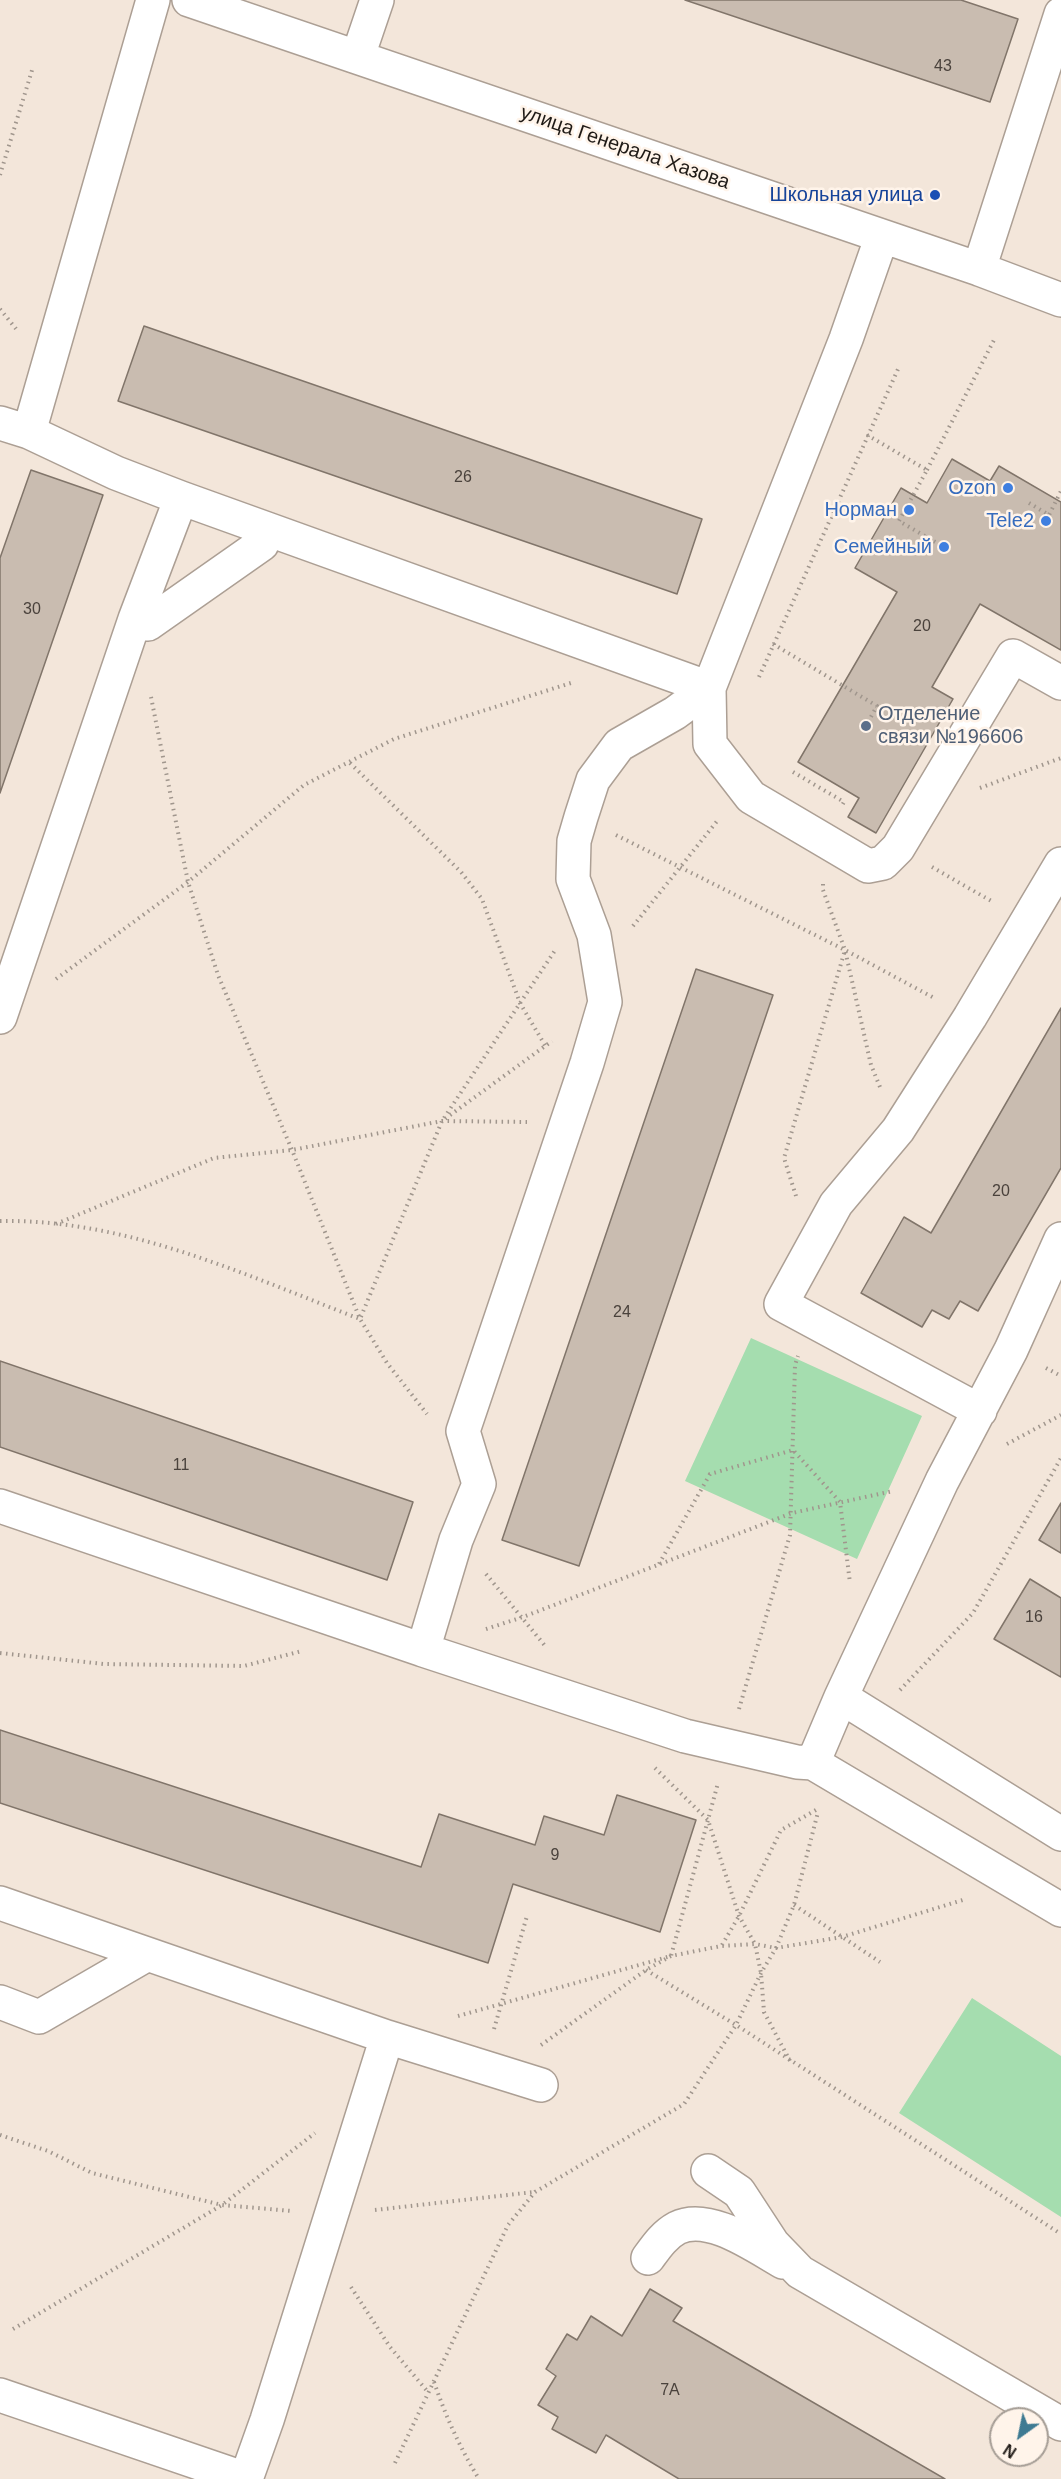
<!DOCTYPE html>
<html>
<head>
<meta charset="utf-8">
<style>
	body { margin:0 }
	#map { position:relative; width:1061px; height:2479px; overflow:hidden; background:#f3e6da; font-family:Helvetica,sans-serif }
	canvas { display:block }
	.north { position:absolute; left:989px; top:2407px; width:60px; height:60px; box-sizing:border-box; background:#fff4ea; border:2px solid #a59d95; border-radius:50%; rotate:213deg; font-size:16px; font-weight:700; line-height:24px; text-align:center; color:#1f1a16 }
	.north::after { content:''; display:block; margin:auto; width:21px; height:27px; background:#3e7a92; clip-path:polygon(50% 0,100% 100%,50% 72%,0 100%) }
</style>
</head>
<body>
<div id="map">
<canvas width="1061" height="2479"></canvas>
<div class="north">N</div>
</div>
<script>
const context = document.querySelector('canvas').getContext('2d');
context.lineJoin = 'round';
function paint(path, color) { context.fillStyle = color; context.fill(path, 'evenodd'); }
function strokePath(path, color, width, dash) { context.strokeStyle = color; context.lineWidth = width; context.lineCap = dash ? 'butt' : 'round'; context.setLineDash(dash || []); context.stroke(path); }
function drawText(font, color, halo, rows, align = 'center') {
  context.font = font + ' Helvetica,sans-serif'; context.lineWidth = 5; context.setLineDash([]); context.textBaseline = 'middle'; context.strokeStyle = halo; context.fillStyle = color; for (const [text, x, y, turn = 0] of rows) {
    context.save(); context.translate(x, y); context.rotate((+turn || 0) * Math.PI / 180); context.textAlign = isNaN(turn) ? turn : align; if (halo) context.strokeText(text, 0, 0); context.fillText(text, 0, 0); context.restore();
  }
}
const green = new Path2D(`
	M751,1338L922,1416L857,1559L685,1481Z
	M972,1998L1061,2056V2217L899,2113Z`);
const building = new Path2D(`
	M685,0H961L1018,19L990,102Z
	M144,326L702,519L677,594L118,401Z
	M952,459L990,481L999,466L1061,502V650L980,604L932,687L953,699L876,833L848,817L859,798L798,762L897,592L855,568L901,488L927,503Z
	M31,470L103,495L0,793V558Z
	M696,969L773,995L579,1566L502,1540Z
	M1061,1008V1168L978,1311L960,1301L949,1319L932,1310L922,1327L861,1293L904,1217L931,1233Z
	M0,1361L413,1502L387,1580L0,1447Z
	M1061,1503V1553L1039,1540Z
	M1030,1579L1061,1598V1677L994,1639Z
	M0,1730L421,1867L439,1814L535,1845L544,1816L604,1835L617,1795L696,1820L660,1932L513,1884L488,1963L0,1803Z
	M650,2289L682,2308L673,2321L945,2479H679L606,2435L596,2453L552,2429L558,2417L538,2405L556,2376L546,2369L567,2334L577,2340L591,2316L622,2336Z`);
const path = new Path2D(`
	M0,175L33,67
	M0,309L17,330
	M867,435L927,470L899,521L944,547
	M927,470L994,340
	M1029,503L1049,515L1061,491
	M1046,521L1049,515
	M773,644L877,706L866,726
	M759,677L899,367
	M151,697L188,882L218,975L292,1150L360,1319L387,1363L427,1414
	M350,763L461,872L482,899L520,1003L546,1047
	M793,772L844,802L841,807
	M980,788L1061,758
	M616,835L845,950L936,999
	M932,867L993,902
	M823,884V890L845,950L871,1065L880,1087
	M633,926L718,820
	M56,979L188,882L304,785L394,739L574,682
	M444,1118L556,949
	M796,1196L784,1158L845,950
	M0,1221C127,1219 243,1274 360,1319L442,1121L552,1041
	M56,1224L214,1158L292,1150L442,1121L527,1122
	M1046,1368L1061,1376
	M1007,1444L1061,1415
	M659,1564L710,1474L793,1450L840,1502L850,1583
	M486,1574L546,1647
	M486,1629L523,1617L792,1513L893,1491
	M0,1653L104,1664L244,1666L302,1651
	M900,1690L973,1613L1061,1458
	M739,1709L790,1535L795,1365L798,1356
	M655,1768L708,1820L739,1916L755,1944L761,1973L764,2012L790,2061
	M794,1905L880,1962
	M722,1945L739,1916L781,1830L816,1810
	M646,1970L736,2025L1061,2234
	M458,2016L671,1956L718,1783
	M494,2029L527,1916
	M541,2045L646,1970L671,1956L721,1946L755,1944L776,1948L794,1905L818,1812
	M0,2135L48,2151L92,2173L222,2205L292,2211
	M375,2210L534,2192
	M351,2287L390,2347L428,2392
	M13,2329L222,2205L315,2133
	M434,2382C446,2417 460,2448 479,2479
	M395,2463L508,2225L535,2192L684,2104L736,2025L761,1973L776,1948L842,1937L966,1899`);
const minor = new Path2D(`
	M153,0L29,432L116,473L181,498L709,688L710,744L751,797L868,866L883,863L898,848L1013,656L1061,683
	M189,0L979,269L1061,300
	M358,56L377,0
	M882,236L846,339L709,688L675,713L619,745L593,780L581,817L574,841L573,879L594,935L605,1002L587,1063L463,1431L479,1484L456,1540L423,1650L685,1736L797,1762L813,1763L1061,1910
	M979,269L1061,14
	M0,423L29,432
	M135,619L148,624L262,544L267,530
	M0,1017L135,619L181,498
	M1061,1239L1011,1350L942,1481L841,1697L1061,1834
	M980,1411L781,1304L836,1204L898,1130L970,1017L1061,864
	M0,1506L423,1650
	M813,1763L841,1697
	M0,1903L387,2037L267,2420L246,2479
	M0,2002L39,2017L146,1955
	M387,2037L541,2085
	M708,2171L739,2192L773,2244L800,2272L1061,2424
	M648,2258C656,2247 664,2235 677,2228C709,2212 756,2247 783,2262
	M0,2395L246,2479`);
const markers = [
	[935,195,6,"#1a4fb4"],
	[1008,488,6,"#3f7fe0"],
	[909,510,6,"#3f7fe0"],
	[1046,521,6,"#3f7fe0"],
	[944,547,6,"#3f7fe0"],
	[866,726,6,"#5c6f8a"]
];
const numberNames = [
	["43",943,67],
	["26",463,478],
	["30",32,610],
	["20",922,627],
	["20",1001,1192],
	["24",622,1313],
	["11",181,1466],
	["16",1034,1618],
	["9",555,1856],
	["7А",670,2391]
];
const streetNames = [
	["улица Генерала Хазова",625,148,19]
];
const transitNames = [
	["Школьная улица",923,195]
];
const shopNames = [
	["Ozon",996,488],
	["Норман",897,510],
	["Tele2",1034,521],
	["Семейный",932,547]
];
const serviceNames = [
	["Отделение",878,714],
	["связи №196606",878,737]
];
paint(green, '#a5ddaf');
paint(building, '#c9bcb0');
strokePath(building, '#81756a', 1.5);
strokePath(minor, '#ac9f94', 36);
strokePath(path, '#a0968d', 4, [1.5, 4.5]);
strokePath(minor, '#fff', 33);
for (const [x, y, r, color] of markers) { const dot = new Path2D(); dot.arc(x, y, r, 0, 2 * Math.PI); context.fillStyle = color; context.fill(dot); strokePath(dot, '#fff4ea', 2); }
drawText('16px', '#4a423c', null, numberNames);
drawText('20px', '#1f1a16', '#fff4ea', streetNames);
drawText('20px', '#164399', '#fff4ea', transitNames, 'right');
drawText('20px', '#366cbe', '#fff4ea', shopNames, 'right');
drawText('20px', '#4e5e75', '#fff4ea', serviceNames, 'left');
</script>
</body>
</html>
